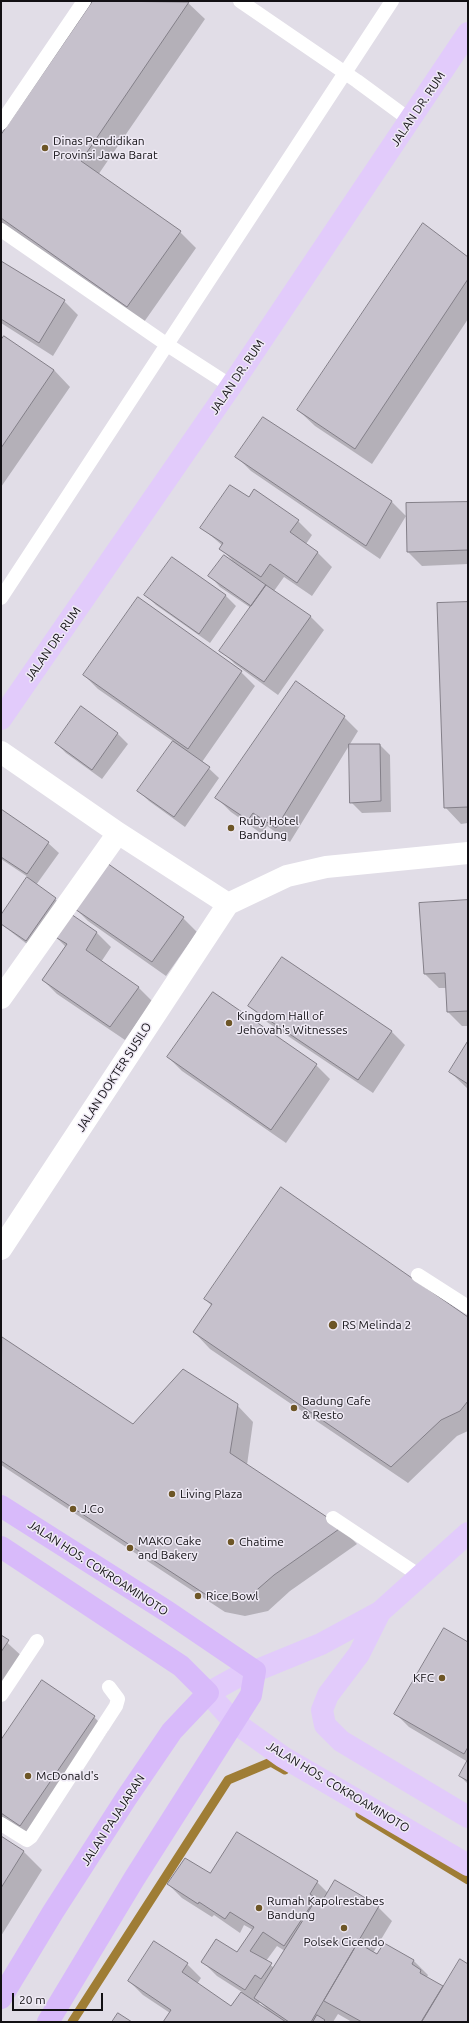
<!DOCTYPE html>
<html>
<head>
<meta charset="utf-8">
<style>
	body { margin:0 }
	#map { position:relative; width:469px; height:2023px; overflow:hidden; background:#e1dde7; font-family:Ubuntu,sans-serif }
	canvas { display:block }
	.frame { position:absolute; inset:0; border:2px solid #121014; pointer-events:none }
	.scale { position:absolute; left:12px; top:1993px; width:91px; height:18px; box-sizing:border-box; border:2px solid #121014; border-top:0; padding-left:5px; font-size:12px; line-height:14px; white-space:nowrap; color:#121014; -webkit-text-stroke:3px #efeaf5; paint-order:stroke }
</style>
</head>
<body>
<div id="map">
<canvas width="469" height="2023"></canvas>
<div class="frame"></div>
<div class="scale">20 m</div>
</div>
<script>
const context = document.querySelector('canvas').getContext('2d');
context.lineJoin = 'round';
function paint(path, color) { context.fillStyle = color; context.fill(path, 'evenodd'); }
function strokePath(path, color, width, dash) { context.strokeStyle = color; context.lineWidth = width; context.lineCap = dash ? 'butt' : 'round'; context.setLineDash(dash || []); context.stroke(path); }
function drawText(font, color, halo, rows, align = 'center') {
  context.font = font + ' Ubuntu,sans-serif'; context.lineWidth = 3; context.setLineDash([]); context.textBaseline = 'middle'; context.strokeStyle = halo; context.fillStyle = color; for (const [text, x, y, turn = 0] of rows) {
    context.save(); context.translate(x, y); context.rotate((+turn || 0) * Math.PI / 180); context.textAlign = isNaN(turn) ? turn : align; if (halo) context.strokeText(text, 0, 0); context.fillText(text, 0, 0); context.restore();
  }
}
const shadow = new Path2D(`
	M94,1H186L205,19L98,175L180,232L196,248L144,322L1,222V136Z
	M468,259V319L372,464L315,426L298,410Z
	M1,262L64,301L78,315L53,356L1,323Z
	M1,342L54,370L70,387L1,487Z
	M263,419L392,502L406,516L380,559L251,471L237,457Z
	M254,491L298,521L312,535L306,544L318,553L332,567L312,596L284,577L274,591L310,616L324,630L278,695L235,664L221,650L251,608L220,587L210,576L232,560L221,549L223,546L202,528L249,498Z
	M468,503V564L422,566L408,552Z
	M172,558L226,596L236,606L210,643L156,605L146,595Z
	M138,599L241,672L255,686L202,762L219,778L185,827L149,801L139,791L174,742L98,689L84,675Z
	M468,603V823L461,824L445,807Z
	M296,682L344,717L358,731L290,842L267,826L262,834L231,812L217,798Z
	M117,733L128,744L102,779L66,753L56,743Z
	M380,745L390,755L391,812L362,813L351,802Z
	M1,810L48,843L59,853L36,885L55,899L66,909L36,951L1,924V917L28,877L1,859Z
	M468,901V1026H462L448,1012L447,988H439L425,974L421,904Z
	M74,907L183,918L197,932L166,976L88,921Z
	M68,914L97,933L111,947L101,962L138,987L152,1001L125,1040L57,994L43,980L66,947L54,935Z
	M213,993L316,1065L330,1079L286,1143L182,1071L168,1057Z
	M250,1006L391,1031L405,1045L373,1093L264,1020Z
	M468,1043V1089L450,1072Z
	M205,1299L468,1318V1431L457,1436L408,1483L210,1349L194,1332L212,1306Z
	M3,1339L133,1426L237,1405L253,1422L247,1465L341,1528L357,1544L290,1591L268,1611L245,1616L225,1612L1,1465V1341Z
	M1,1637L26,1660L1,1698Z
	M468,1643V1784L460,1776L468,1762L409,1727L395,1713Z
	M42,1681L94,1717L108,1731L35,1839L1,1816V1742Z
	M238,1833L317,1882L328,1893L378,1907L392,1921L373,1953L377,1956L385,1944L414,1961L428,1975L427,1977L444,1988L468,1966V2022H352L338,2014L333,2022H165L170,2013L143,1995L129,1981L187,1964L201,1978L197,1984L231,2008L242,1992L217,1976L203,1962L237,1954L253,1930L244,1925L240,1933L214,1915L212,1917L182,1898L168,1884L211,1874ZM277,1946L285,1951L274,1968L266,1961ZM260,2002L267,2009L258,2005Z
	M1,1837L24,1852L42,1870L1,1936Z`);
const stream = new Path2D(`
	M360,1814L468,1880
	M72,2022L228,1780L271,1762L285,1770`);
const building = new Path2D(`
	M93,1L189,2L81,161L181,231L127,307L1,218V135Z
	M423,223L468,257V279L355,449L297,410Z
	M1,261L65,300L39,343L1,319Z
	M4,336L54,370L1,448V340Z
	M263,417L392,501L366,546L235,457Z
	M230,485L249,497L254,489L299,520L290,532L318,552L297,583L270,564L261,577L219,549L223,543L200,528Z
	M468,502V550L407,552L406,503Z
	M224,555L266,585L251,606L208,576Z
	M172,557L226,595L199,634L144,595Z
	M266,585L311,616L264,682L219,651Z
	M138,597L242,671L188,749L83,675Z
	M468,602V807L444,808L437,603Z
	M296,681L345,716L276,828L253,813L248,820L215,798Z
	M81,706L118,733L92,770L55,743Z
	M173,741L210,767L174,817L137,791Z
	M349,744H380L381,801L350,803Z
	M1,809L49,842L27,874L1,857Z
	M104,861L184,917L152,962L72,907Z
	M27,877L56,898L26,941L1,924V915Z
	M468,900V1011L447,1012L445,973L424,974L419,903Z
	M68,912L97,932L86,950L139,987L110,1027L42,980L67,944L52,935Z
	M282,957L392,1031L358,1080L248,1006Z
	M213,992L317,1064L271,1130L167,1057Z
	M468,1041V1084L449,1072Z
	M281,1187L468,1317V1401L460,1411L441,1420L391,1467L193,1332L212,1304L204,1299Z
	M2,1337L133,1424L183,1369L238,1404L230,1453L342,1527L274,1575L251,1595L240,1599L228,1600L208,1596L1,1461Z
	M444,1628L468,1642V1747L464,1754L394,1714Z
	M1,1635L9,1640L1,1652Z
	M42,1680L95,1716L20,1826L1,1813V1740Z
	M468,1759V1781L459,1776Z
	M237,1832L318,1881L310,1894L316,1898L284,1946L263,1932L250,1951L272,1963L261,1979L255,1975L245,1990L201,1962L216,1939L237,1952L254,1927L230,1912L225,1919L199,1902L198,1904L167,1884L185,1858L210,1873Z
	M1,1836L24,1851L1,1888Z
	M335,1880L379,1906L311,2022H289L254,1998L315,1901L320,1904Z
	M154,1941L188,1963L182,1972L231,2006L241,1992L286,2022H163L171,2010L128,1981Z
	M358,1943L377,1954L384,1943L414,1960L412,1964L421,1970L420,1973L443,1986L421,2022H362L324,2001Z
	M460,1959L468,1964V2022H422Z
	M118,2013L132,2022H112Z
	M317,2015L325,2020L323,2022H313Z`);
const service = new Path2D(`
	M240,1L357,81L410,120
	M1,123L84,1
	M1,230L166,344L231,386
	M1,598L392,1
	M418,1275L468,1307
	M333,1518L420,1576
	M1,1695L37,1641
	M1,1824L27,1840L31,1837L116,1706L118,1699L109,1687`);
const minor = new Path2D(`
	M1,752L118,833L228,904L287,876L326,867L468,853
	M1,998L118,833
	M1,1249L228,904`);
const primary = new Path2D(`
	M1,719L231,386L468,33
	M468,1533L380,1612L321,1644L255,1671L237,1677L208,1693L234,1722L283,1757L468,1865
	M380,1612L359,1654L328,1695L322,1710L325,1725L341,1741L468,1817`);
const trunk = new Path2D(`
	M1,1506L168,1612L255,1671L251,1695L134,1879L48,2022
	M1,1547L181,1666L208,1693L172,1731L127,1797L53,1912L1,1998`);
const markers = [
	[45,148,4,"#6d5626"],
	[231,828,4,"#6d5626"],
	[229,1023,4,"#6d5626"],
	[333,1325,5,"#6d5626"],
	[294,1408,4,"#6d5626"],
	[172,1494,4,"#6d5626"],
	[73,1509,4,"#6d5626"],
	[231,1542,4,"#6d5626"],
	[130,1548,4,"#6d5626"],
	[198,1596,4,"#6d5626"],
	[442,1678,4,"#6d5626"],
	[28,1776,4,"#6d5626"],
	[259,1908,4,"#6d5626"],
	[344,1928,4,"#6d5626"]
];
const streetNames = [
	["JALAN DR. RUM",418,109,-56],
	["JALAN DR. RUM",237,377,-56],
	["JALAN DR. RUM",53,644,-55],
	["JALAN DOKTER SUSILO",114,1077,-57],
	["JALAN HOS. COKROAMINOTO",98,1568,33],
	["JALAN HOS. COKROAMINOTO",338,1787,31],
	["JALAN PAJAJARAN",113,1820,-57]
];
const poiNames = [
	["Dinas Pendidikan",53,141],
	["Provinsi Jawa Barat",53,155],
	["Ruby Hotel",239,821],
	["Bandung",239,835],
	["Kingdom Hall of",237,1016],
	["Jehovah's Witnesses",237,1030],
	["RS Melinda 2",342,1325],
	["Badung Cafe",302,1401],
	["& Resto",302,1415],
	["Living Plaza",180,1494],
	["J.Co",81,1509],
	["MAKO Cake",138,1541],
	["and Bakery",138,1555],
	["Chatime",239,1542],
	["Rice Bowl",206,1596],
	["KFC",434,1678,"right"],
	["McDonald's",36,1776],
	["Rumah Kapolrestabes",267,1901],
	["Bandung",267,1915],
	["Polsek Cicendo",344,1942,"center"]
];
paint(shadow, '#0003');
strokePath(stream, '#9f7d35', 9);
paint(building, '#c6c1cc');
strokePath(building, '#837f88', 1);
strokePath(service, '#fff', 14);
strokePath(minor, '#fff', 22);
strokePath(primary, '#e2cbfb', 22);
strokePath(trunk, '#d8bafa', 22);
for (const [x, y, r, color] of markers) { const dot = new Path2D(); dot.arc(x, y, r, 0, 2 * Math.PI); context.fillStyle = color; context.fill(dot); strokePath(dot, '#efeaf5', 1.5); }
drawText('12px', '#121014', '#efeaf5', streetNames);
drawText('12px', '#121014', '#efeaf5', poiNames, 'left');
</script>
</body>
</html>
